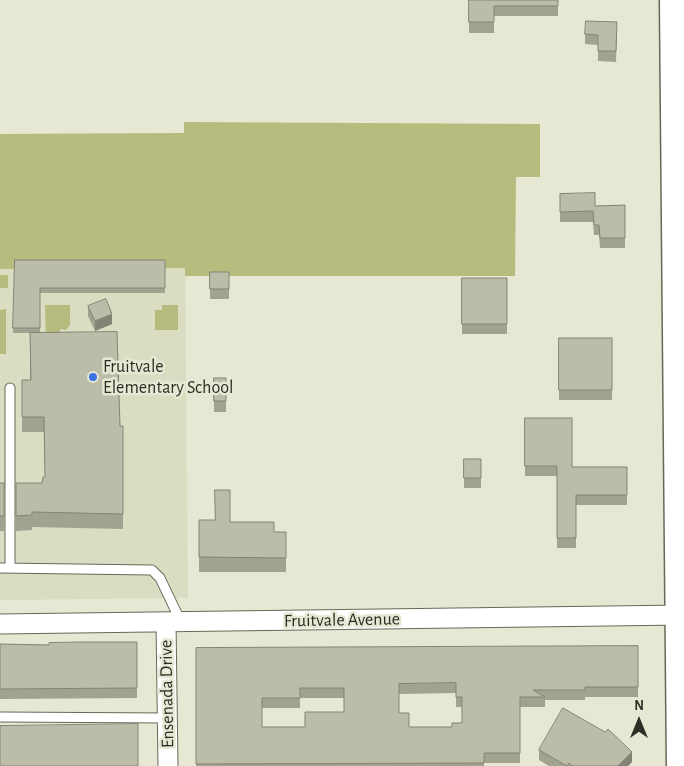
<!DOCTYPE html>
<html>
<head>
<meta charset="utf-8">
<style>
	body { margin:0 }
	#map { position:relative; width:684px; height:766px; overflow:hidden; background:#e6e8d4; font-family:"Alegreya Sans",sans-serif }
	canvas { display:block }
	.north { position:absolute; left:614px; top:696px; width:50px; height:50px; -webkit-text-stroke:4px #e6e8d4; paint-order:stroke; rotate:0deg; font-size:14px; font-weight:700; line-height:20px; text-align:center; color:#2c2d25 }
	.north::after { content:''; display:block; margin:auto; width:18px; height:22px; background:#2c2d25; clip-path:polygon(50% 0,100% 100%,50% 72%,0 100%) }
</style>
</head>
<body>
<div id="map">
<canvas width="684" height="766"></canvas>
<div class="north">N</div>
</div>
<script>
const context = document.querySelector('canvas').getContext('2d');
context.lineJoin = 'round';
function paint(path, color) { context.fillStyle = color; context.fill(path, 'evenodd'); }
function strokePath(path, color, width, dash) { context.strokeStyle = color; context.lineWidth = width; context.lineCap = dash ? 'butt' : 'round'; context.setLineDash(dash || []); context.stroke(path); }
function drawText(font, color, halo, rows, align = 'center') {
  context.font = font + ' "Alegreya Sans",sans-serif'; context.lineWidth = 5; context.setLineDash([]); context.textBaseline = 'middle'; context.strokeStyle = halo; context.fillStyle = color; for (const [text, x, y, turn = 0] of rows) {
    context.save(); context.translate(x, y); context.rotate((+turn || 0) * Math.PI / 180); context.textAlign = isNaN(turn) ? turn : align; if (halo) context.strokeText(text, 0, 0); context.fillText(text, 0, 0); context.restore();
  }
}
const built = new Path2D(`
	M184,133L188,598L0,600V134Z`);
const green = new Path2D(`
	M184,122L540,124V177H516L515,276H185V268L0,269V134L184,133Z
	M0,275H8V288H0Z
	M45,305H70V325L66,330L60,329V343H46Z
	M162,305H178V330H155V310H162Z
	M6,309V354H0V310Z`);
const lane = new Path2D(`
	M10,388V568
	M0,568L152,570L160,578L181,622
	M0,717L167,718`);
const street = new Path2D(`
	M166,622L168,766
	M0,624L684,615`);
const secondary = new Path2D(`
	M673,0L680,766`);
const wall = new Path2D(`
	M469,0H558V16H494V33H469Z
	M617,32L616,62L598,61V45L585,44V34Z
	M560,194L595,206L625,205V248H600L599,235H594L593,222H560Z
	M15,260H165V293H40V333L120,426H123V529L32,527V530L16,531V483H42L45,477L44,432H22V380H30V333H13Z
	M210,272H229V299H210Z
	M462,278H507V334H462Z
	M88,306L112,324L95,331L88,316Z
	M559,338H612V400H559Z
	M214,378H226V412H214Z
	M525,418L572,467H627V505H576V548H557V476H525Z
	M464,459H481V488H464Z
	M0,483H4V531H0Z
	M199,520L230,522L274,532H286V572H199Z
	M137,642V698L0,699V644L49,645Z
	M638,646V697H585V700H545V707H520V763H484V766H196V648ZM456,693V707H462V723L452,727H409L399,713V694ZM300,698H344V712L305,727H262V708H300Z
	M539,750L632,762L628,766H549L539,760Z`);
const shadedWall = new Path2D(`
	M112,314V324L95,331V321Z
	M632,752V762L628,766H618Z`);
const building = new Path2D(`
	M469,0H558V6H494V22H469Z
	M586,21L617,22L616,51H598V35L585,34Z
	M595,193V206L625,205V238H600L599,225H594L593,211L560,212V194Z
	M15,260H165V288H40V328H13Z
	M210,272H229V289H210Z
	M462,278H507V324H462Z
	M106,299L112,314L95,321L88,306Z
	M117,332L120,426H123V514L32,512V515L16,516V483H42L43,477H45L44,417H22V380H31L30,333Z
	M559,338H612V390H559Z
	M214,378H226V401H214Z
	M525,418H572V467H627V495H576V538H557V466H525Z
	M464,459H481V478H464Z
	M0,483H4V516H0Z
	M215,490H230V522H274V532H286V558L199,557V520H215Z
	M79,642H137V688L0,689V644L49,645V643Z
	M638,646V687H585V690H533L545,697H520V753H484V763L196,764V648ZM456,683V697H462V723H452V727H409V713H399V684ZM300,688H344V712H305V727H262V698H300Z
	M563,708L605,732L608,729L632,752L618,766H572L569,763L567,766L539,750Z
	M138,724V766H0V726Z`);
const markers = [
	[93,377,5,"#3c72e2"]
];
const poiNames = [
	["Fruitvale",103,367],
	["Elementary School",103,388]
];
const streetNames = [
	["Fruitvale Avenue",342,620,-1],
	["Ensenada Drive",167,694,-91]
];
paint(built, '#daddc2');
paint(green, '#b6bc7e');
strokePath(lane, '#676958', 11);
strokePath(street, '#676958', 21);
strokePath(secondary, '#676958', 29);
strokePath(lane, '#fff', 9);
strokePath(street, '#fff', 19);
strokePath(secondary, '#fff', 26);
paint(wall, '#a1a391');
paint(shadedWall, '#838476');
paint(building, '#bbbda9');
strokePath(building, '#838476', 1);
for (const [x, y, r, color] of markers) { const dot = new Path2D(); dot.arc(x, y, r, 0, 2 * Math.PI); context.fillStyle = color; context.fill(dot); strokePath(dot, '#e6e8d4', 2); }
drawText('18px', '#2c2d25', '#e6e8d4', poiNames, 'left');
drawText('18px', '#2c2d25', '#e6e8d4', streetNames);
</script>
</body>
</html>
